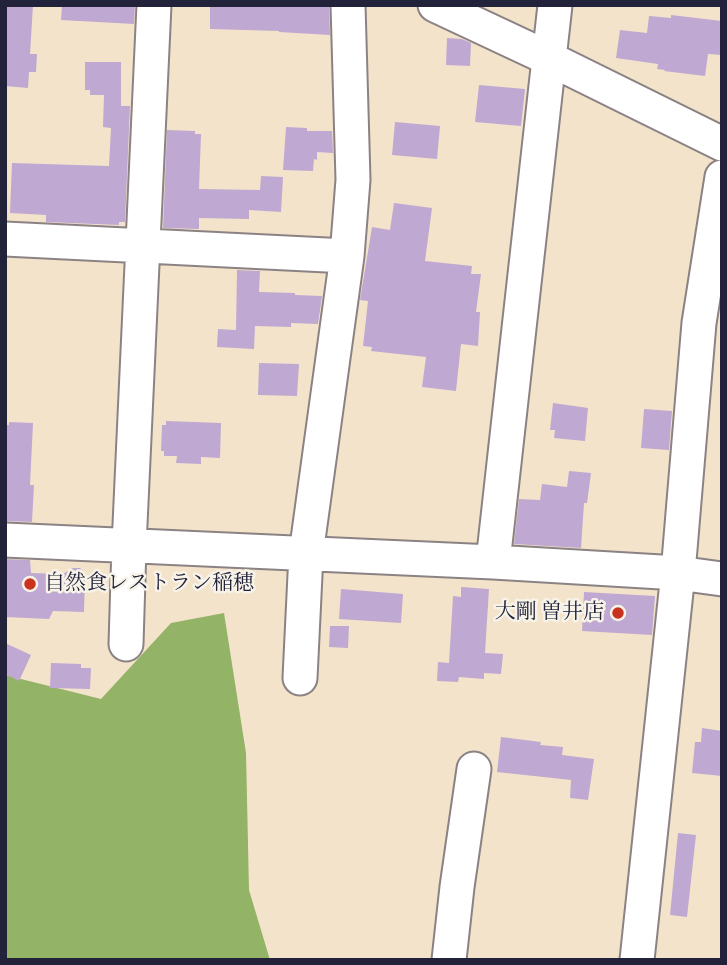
<!DOCTYPE html>
<html>
<head>
<meta charset="utf-8">
<style>
	body { margin:0 }
	#map { position:relative; width:727px; height:965px; overflow:hidden; background:#f4e3cb; font-family:Alegreya,serif }
	canvas { display:block }
	.frame { position:absolute; inset:0; border:7px solid #22223b; pointer-events:none }
</style>
</head>
<body>
<div id="map">
<canvas width="727" height="965"></canvas>
<div class="frame"></div>
</div>
<script>
const context = document.querySelector('canvas').getContext('2d');
context.lineJoin = 'round';
function paint(path, color) { context.fillStyle = color; context.fill(path, 'evenodd'); }
function strokePath(path, color, width, dash) { context.strokeStyle = color; context.lineWidth = width; context.lineCap = dash ? 'butt' : 'round'; context.setLineDash(dash || []); context.stroke(path); }
function drawText(font, color, halo, rows, align = 'center') {
  context.font = font + ' Alegreya,"Noto Serif JP",serif'; context.lineWidth = 5; context.setLineDash([]); context.textBaseline = 'middle'; context.strokeStyle = halo; context.fillStyle = color; for (const [text, x, y, turn = 0] of rows) {
    context.save(); context.translate(x, y); context.rotate((+turn || 0) * Math.PI / 180); context.textAlign = isNaN(turn) ? turn : align; if (halo) context.strokeText(text, 0, 0); context.fillText(text, 0, 0); context.restore();
  }
}
const forest = new Path2D(`
	M224,613L246,753L249,890L270,960H5V675L101,699L171,623Z`);
const building = new Path2D(`
	M5,5H33L30,54H37L36,72H29L28,88L5,86Z
	M62,5H135L134,24L61,20Z
	M210,5H329L330,35L279,32V31L210,29Z
	M671,15L722,21V55L708,54L705,76L664,71L665,70L657,69L658,64L616,58L620,30L647,33L649,16L671,18Z
	M447,38L462,39L471,43L470,66L446,65Z
	M85,62H121V106H130L125,222H119V225L46,222V215L10,213L12,163L109,166L111,128L103,127L104,95H90V90H85Z
	M479,85L525,89L521,126L475,122Z
	M395,122L440,126L437,159L392,155Z
	M286,127L307,128V131H332L333,153L317,152V160L314,159L313,171L283,170Z
	M167,130L195,131V134H201L199,189L260,190L261,176L283,177L281,212L249,210V219L199,218V229L163,228Z
	M394,203L432,208L425,261L472,266L471,274H481L476,312H480L478,346L461,344L456,391L422,387L426,357L371,351L372,347L363,346L368,301L360,300L372,227L390,230Z
	M237,270L260,271L259,292L295,293V295L322,296L318,324L291,323V327L255,326L254,349L217,347L218,329L236,330Z
	M259,363L299,364L297,396L258,395Z
	M553,403L588,408L585,441L554,438L555,430H550Z
	M644,409L672,411L669,450L641,448Z
	M166,421L221,423L220,458L201,457V464L176,463L177,456H164V451H161L162,425H166Z
	M9,422L33,423L30,485H34L32,522L5,521V425H9Z
	M569,471L591,473L587,503H584L581,548L514,544L519,499L540,500L542,484L567,487Z
	M5,559L30,560L31,573L63,574L73,568H80L85,574L84,612L53,611L49,619L5,617Z
	M461,587L489,589L485,653L503,654L501,674L484,673V679L459,677L458,682L437,681L438,662L449,663L453,596L461,597Z
	M341,589L403,594L401,623L339,619Z
	M584,592L655,596L652,635L582,631Z
	M330,626H349L348,648L329,647Z
	M5,643L31,655L19,681L5,674Z
	M51,663L81,664V668H91L90,689L50,688Z
	M702,728L722,731V776L692,773L695,742H701Z
	M501,737L541,742L540,745L563,747L562,755L594,759L588,800L570,798L571,780L497,772Z
	M678,833L696,835L687,917L670,915Z`);
const minor = new Path2D(`
	M435,5L548,58L722,144
	M5,239L347,256
	M5,540L493,562L678,573L722,579
	M493,562L555,5
	M126,644L129,546L154,5
	M300,678L306,554L347,256L353,180L348,5
	M449,960L457,887L474,769
	M637,960L678,573L699,323L722,177`);
const markers = [
	[30,584,7,"#c8321e"],
	[618,613,7,"#c8321e"]
];
const poiNames = [
	["自然食レストラン稲穂",44,584],
	["大剛 曽井店",604,613,"right"]
];
paint(forest, '#93b366');
paint(building, '#bfa8d1');
strokePath(minor, '#8b8283', 37);
strokePath(minor, '#fff', 33);
for (const [x, y, r, color] of markers) { const dot = new Path2D(); dot.arc(x, y, r, 0, 2 * Math.PI); context.fillStyle = color; context.fill(dot); strokePath(dot, '#f7f3e8', 2.5); }
drawText('21px', '#22223b', '#f7f3e8', poiNames, 'left');
</script>
</body>
</html>
